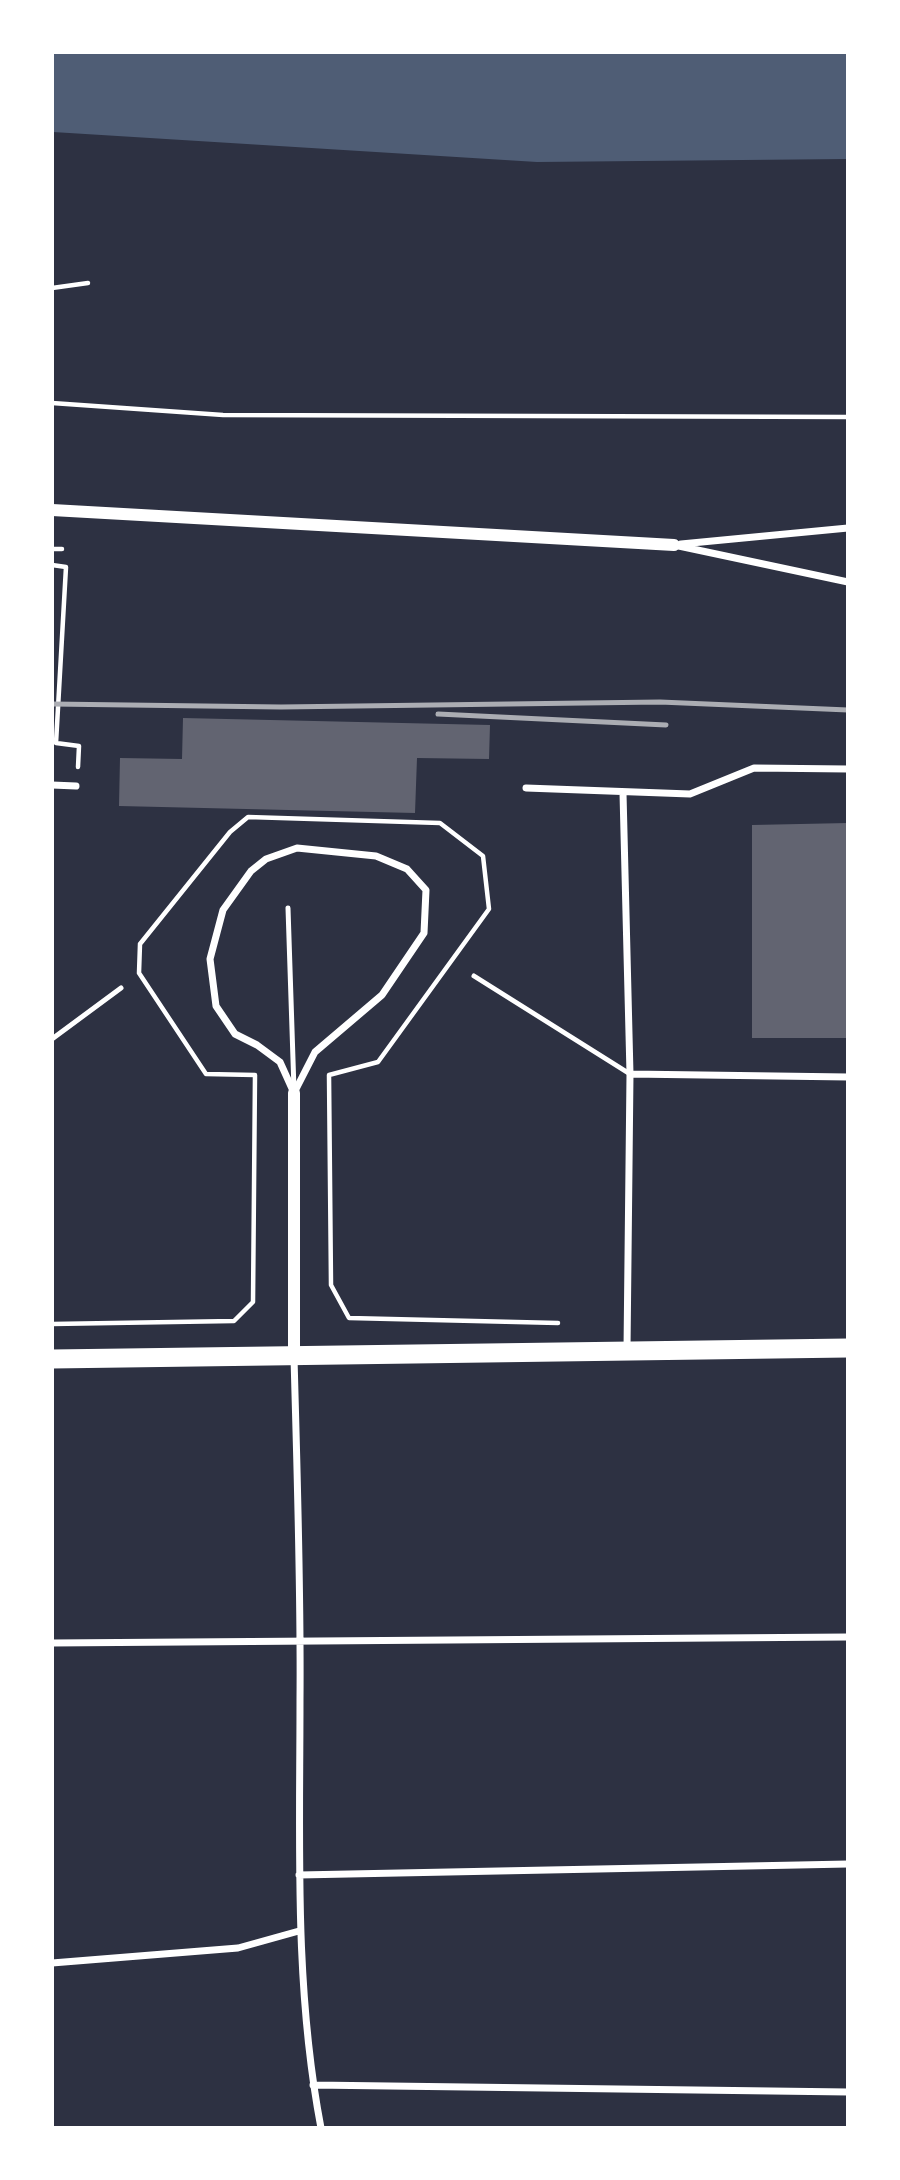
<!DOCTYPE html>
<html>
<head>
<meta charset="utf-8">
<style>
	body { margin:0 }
	#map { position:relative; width:900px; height:2180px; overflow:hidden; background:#2d3142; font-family:"Open Sans",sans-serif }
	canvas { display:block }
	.frame { position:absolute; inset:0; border:54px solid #fff; pointer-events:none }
</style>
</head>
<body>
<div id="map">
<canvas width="900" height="2180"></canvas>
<div class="frame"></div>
</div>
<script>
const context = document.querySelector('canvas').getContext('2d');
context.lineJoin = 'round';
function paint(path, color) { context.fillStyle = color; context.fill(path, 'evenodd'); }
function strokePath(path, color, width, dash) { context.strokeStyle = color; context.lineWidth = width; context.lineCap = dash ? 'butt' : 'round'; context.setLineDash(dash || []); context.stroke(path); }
const water = new Path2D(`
	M52,53H847V159L537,162L53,132Z`);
const building = new Path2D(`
	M183,718L490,725L489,759L417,758L415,813L119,806L120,758L182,759Z
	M848,823V1038H752V825Z`);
const path = new Path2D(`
	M52,288L88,283
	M52,403L223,415L848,417
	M52,549H62
	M52,565L66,567L56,743L79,746L78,767
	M52,1324L234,1321L253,1302L255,1075L206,1074L139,973L140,944L230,832L248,817L440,823L483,856L489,909L378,1062L329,1075L331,1285L349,1318L558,1323`);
const service = new Path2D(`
	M288,908L294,1090
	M474,976L630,1074
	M52,1039L121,988`);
const minor = new Path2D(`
	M681,544L848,528
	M674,545L848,582
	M52,785L76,786
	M526,788L690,794L754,768L848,769
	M623,793L630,1074L627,1349
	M297,848L376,856L407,869L426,890L424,933L382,995L315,1052L294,1093L280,1062L257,1045L235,1034L216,1006L210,959L223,910L251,871L266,859Z
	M630,1074L848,1077
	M294,1357C297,1471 301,1586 300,1700C300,1843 294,1987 321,2128
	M52,1643L848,1637
	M299,1875L848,1864
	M52,1963L238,1948L299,1931
	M313,2085L848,2092`);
const tertiary = new Path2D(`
	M52,510L674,545
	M294,1093V1356`);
const trunk = new Path2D(`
	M52,1359L848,1348`);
const rail = new Path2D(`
	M52,704L281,707L660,702L848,710
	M438,714L666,725`);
paint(water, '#4f5d75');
paint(building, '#626471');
strokePath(path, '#fff', 4.5);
strokePath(service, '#fff', 5);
strokePath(minor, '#fff', 7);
strokePath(tertiary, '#fff', 12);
strokePath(trunk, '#fff', 19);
strokePath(rail, '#abadb3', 5);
</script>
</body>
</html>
